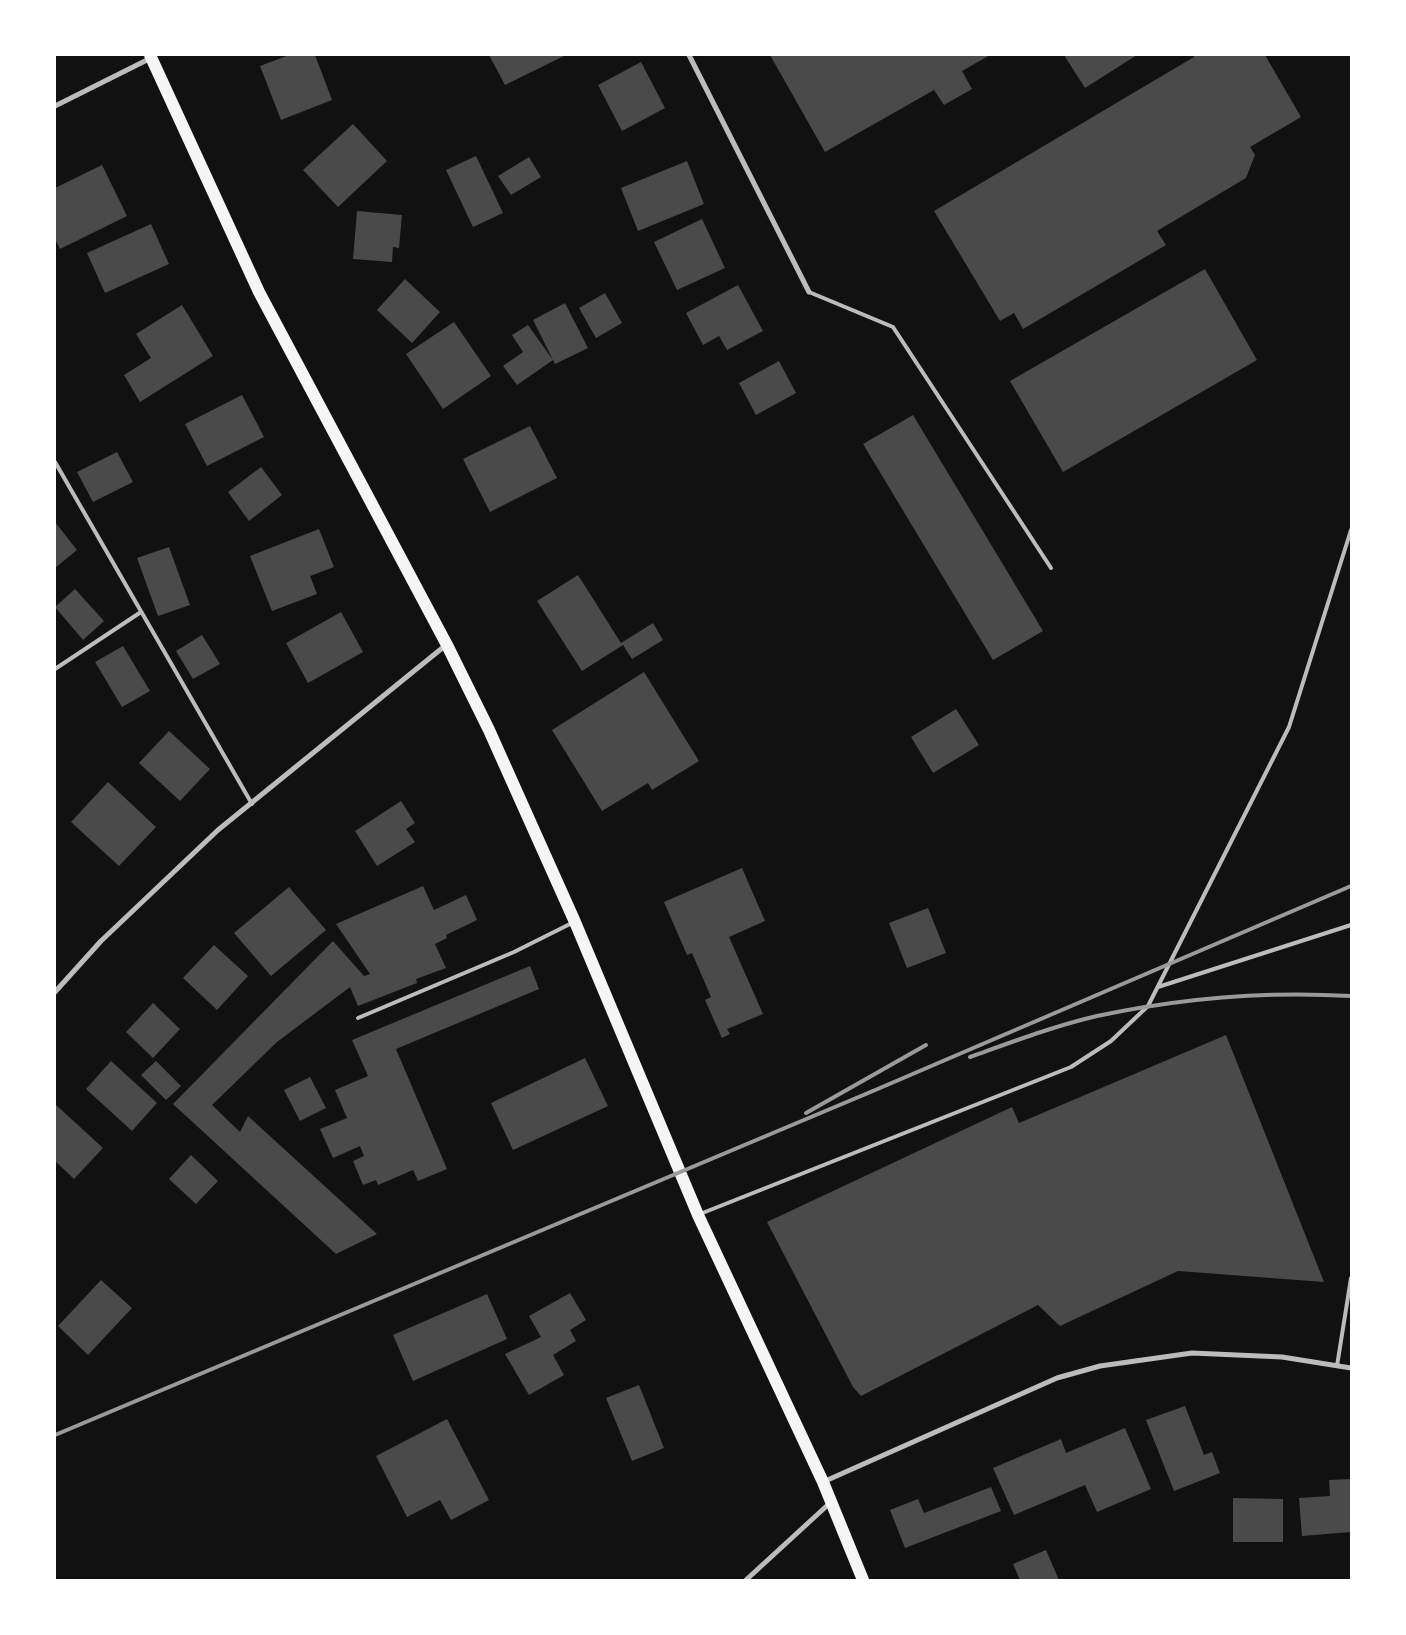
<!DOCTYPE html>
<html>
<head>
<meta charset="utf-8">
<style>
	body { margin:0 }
	#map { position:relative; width:1406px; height:1635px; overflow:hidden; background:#111; font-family:"Alegreya Sans",sans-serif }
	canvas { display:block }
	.frame { position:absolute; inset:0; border:56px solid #fff; pointer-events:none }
</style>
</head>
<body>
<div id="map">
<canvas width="1406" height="1635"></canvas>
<div class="frame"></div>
</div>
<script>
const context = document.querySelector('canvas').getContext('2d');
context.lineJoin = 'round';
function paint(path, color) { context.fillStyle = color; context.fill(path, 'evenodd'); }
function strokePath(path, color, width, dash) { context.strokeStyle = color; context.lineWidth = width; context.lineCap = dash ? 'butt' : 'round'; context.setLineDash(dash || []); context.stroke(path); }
const building = new Path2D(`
	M289,55H315L332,100L281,120L260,66Z
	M489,55H566L505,85Z
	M770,55H990L962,71L972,89L944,105L934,90L825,152Z
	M1064,55H1137L1085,88Z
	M1193,55H1265L1301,117L1250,147L1255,155L1246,178L1157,231L1166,245L1023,329L1014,313L1000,321L934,211L1194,57Z
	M641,62L665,108L622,131L598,85Z
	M353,124L387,161L338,207L303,170Z
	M476,156L503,213L473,227L446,170Z
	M529,157L541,177L511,195L498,176Z
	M687,161L704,204L638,231L621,188Z
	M102,165L127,216L60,249L55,239V188Z
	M357,211L402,215L399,248L393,247L392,262L353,259Z
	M702,219L725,268L677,290L654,242Z
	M151,224L169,264L105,293L87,253Z
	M1205,269L1257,360L1063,472L1010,381Z
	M405,279L440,312L412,343L377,310Z
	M738,285L763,331L727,350L719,336L703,345L686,313Z
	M605,293L622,323L596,338L579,308Z
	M565,303L588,348L555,364L533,320Z
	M182,305L213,356L140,402L124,375L151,358L136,334Z
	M454,322L491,376L443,409L406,354Z
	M528,325L553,360L517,385L503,366L523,352L512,335Z
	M779,361L796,393L756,415L739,383Z
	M242,395L264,437L207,466L185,424Z
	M913,415L1043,631L993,660L863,444Z
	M530,426L557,478L490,512L463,459Z
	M117,452L133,482L93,502L77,472Z
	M261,467L282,495L249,521L228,492Z
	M55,522L77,550L55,568Z
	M319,529L334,567L310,576L317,594L272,611L250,556Z
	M169,547L190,605L158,616L137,558Z
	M578,575L621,643L653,623L663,640L632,659L623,645L582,671L537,601Z
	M75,589L104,621L83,640L55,607Z
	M341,612L363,652L308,683L286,643Z
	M202,635L220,664L193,679L176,651Z
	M123,646L150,691L122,707L95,662Z
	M644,672L699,761L652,790L648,783L602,811L552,730Z
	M956,709L979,745L933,773L911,737Z
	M169,731L210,769L180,801L139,763Z
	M108,782L156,827L119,866L71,822Z
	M401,801L415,823L406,829L415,842L377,866L355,831Z
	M742,868L765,921L729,937L763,1014L727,1029L730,1034L722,1038L705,1000L711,997L692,953L687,955L664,902Z
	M423,886L434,910L466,895L477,920L446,935L447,938L435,944L446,968L416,979L417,983L358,1006L350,987L277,1042L212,1105L240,1132L248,1116L377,1234L336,1254L173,1104L333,941L364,976L370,974L336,924Z
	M289,887L326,930L271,976L234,933Z
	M928,908L946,953L907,968L889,923Z
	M214,945L248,976L217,1010L183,978Z
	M530,966L539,989L396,1049L447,1169L418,1181L413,1170L378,1185L376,1180L363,1185L353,1161L364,1156L360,1146L333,1158L320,1129L347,1118L335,1090L368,1076L352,1040Z
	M153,1003L180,1029L153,1058L126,1032Z
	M1226,1035L1324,1282L1178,1271L1060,1326L1038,1305L861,1396L853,1387L767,1222L1012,1107L1019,1123Z
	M585,1058L608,1106L513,1150L491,1103Z
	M111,1061L157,1103L132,1131L86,1089Z
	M156,1061L181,1086L166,1100L141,1075Z
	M310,1077L326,1108L300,1121L284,1090Z
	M55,1104L103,1148L74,1179L55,1161Z
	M191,1155L218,1181L196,1204L169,1179Z
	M101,1280L132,1308L88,1355L58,1326Z
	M570,1293L586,1320L570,1330L576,1341L553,1355L564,1375L529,1395L505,1354L541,1337L529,1316Z
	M487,1294L507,1339L413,1381L393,1335Z
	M639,1385L664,1448L632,1461L606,1398Z
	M1185,1406L1204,1455L1212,1452L1220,1473L1174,1491L1146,1420Z
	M447,1419L489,1500L451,1520L440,1500L407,1517L376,1456Z
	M1125,1428L1151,1489L1097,1512L1085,1485L1014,1515L993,1468L1061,1439L1066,1453Z
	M1351,1479V1532L1302,1536L1299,1498L1330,1496L1329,1480Z
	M991,1487L1001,1511L905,1548L890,1510L918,1499L924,1513Z
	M1233,1498L1283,1499V1542H1233Z
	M1046,1550L1059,1580H1020L1013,1564Z`);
const service = new Path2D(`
	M809,292L893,327L1051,568
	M55,462L252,804
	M55,669L141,612
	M1158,987L1351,925
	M358,1018L514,952L572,923
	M700,1214L1071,1067L1111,1041L1148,1006L1289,727L1351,530
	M1337,1366L1351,1278`);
const minor = new Path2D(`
	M689,55L809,292
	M55,106L151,58
	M55,992L101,941L218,830L446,645
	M823,1482L1057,1378L1100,1366L1192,1353L1282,1357L1351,1368
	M746,1580L831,1502`);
const primary = new Path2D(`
	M150,55L259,292L447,645L489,730L575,922L698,1215L823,1482L863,1580`);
const rail = new Path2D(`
	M970,1057C1012,1042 1054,1026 1097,1016C1181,998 1265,991 1351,996
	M806,1113L926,1045
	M55,1435L880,1088L1351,886`);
paint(building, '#4a4a4a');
strokePath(service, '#bcbcbc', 4);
strokePath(minor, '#bcbcbc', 5);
strokePath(primary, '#f5f5f5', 12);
strokePath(rail, '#9a9a9a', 4);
</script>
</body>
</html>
